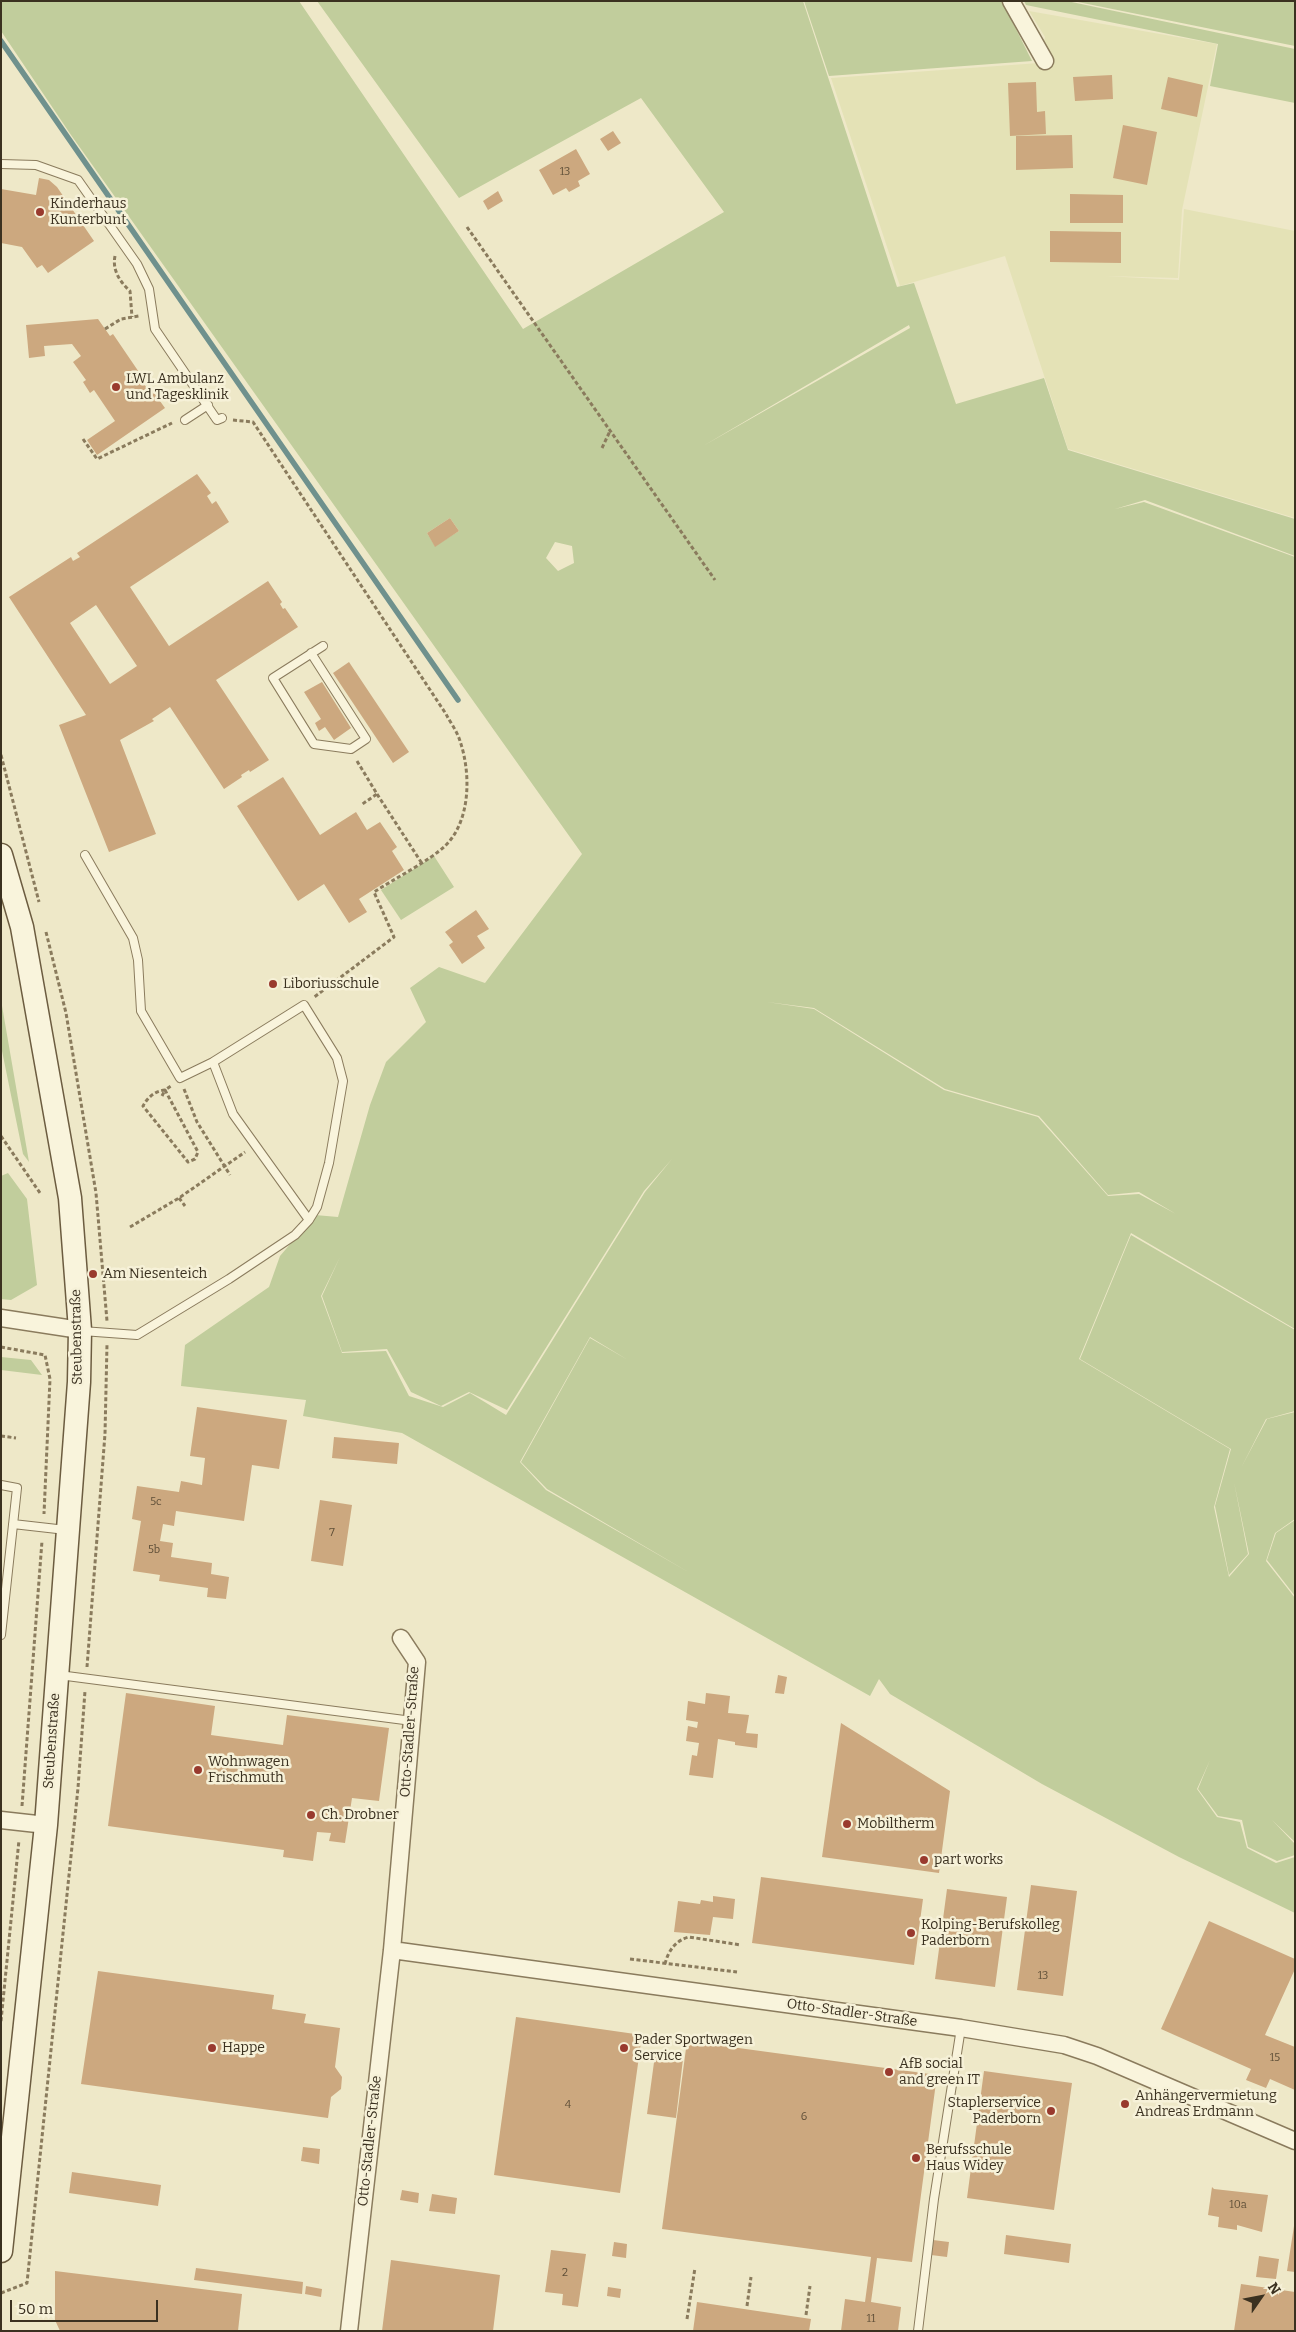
<!DOCTYPE html>
<html>
<head>
<meta charset="utf-8">
<style>
	body { margin:0 }
	#map { position:relative; width:1296px; height:2332px; overflow:hidden; background:#eee8c8; font-family:Bitter,serif }
	canvas { display:block }
	.frame { position:absolute; inset:0; border:2px solid #3b3120; pointer-events:none }
	.north { position:absolute; left:1236px; top:2272px; width:50px; height:50px; -webkit-text-stroke:4px #f6f1d8; paint-order:stroke; rotate:57deg; font-size:14px; font-weight:700; line-height:20px; text-align:center; color:#3b3120 }
	.north::after { content:''; display:block; margin:auto; width:18px; height:22px; background:#3b3120; clip-path:polygon(50% 0,100% 100%,50% 72%,0 100%) }
	.scale { position:absolute; left:10px; top:2300px; width:148px; height:22px; box-sizing:border-box; border:2px solid #3b3120; border-top:0; padding-left:6px; font-size:15px; line-height:18px; white-space:nowrap; color:#3b3120; -webkit-text-stroke:4px #f6f1d8; paint-order:stroke }
</style>
</head>
<body>
<div id="map">
<canvas width="1296" height="2332"></canvas>
<div class="frame"></div>
<div class="north">N</div>
<div class="scale">50 m</div>
</div>
<script>
const context = document.querySelector('canvas').getContext('2d');
context.lineJoin = 'round';
function paint(path, color) { context.fillStyle = color; context.fill(path, 'evenodd'); }
function strokePath(path, color, width, dash) { context.strokeStyle = color; context.lineWidth = width; context.lineCap = dash ? 'butt' : 'round'; context.setLineDash(dash || []); context.stroke(path); }
function drawText(font, color, halo, rows, align = 'center') {
  context.font = font + ' Bitter,serif'; context.lineWidth = 5; context.setLineDash([]); context.textBaseline = 'middle'; context.strokeStyle = halo; context.fillStyle = color; for (const [text, x, y, turn = 0] of rows) {
    context.save(); context.translate(x, y); context.rotate((+turn || 0) * Math.PI / 180); context.textAlign = isNaN(turn) ? turn : align; if (halo) context.strokeText(text, 0, 0); context.fillText(text, 0, 0); context.restore();
  }
}
const farmland = new Path2D(`
	M1029,11L1217,44L1182,210L1178,278L1105,276L1179,280L1184,209L1295,231V518L1068,449L1005,256L900,286L831,78L1039,63L1045,37Z`);
const green = new Path2D(`
	M1,1H299L523,329L724,212L641,98L459,198L317,1H803L897,287L914,283L956,404L1044,378L1068,450L1295,519V556L1145,500L1115,509L1144,502L1295,557V1329L1131,1233L1079,1359L1230,1449L1214,1507L1229,1577L1249,1554L1234,1482L1248,1554L1229,1575L1215,1506L1231,1449L1080,1359L1131,1235L1295,1330V1411L1266,1419L1241,1468L1267,1419L1295,1412V1519L1275,1533L1266,1561L1295,1598V1842L1272,1820L1295,1844V1855L1277,1861L1248,1847L1242,1820L1218,1816L1198,1789L1210,1760L1197,1789L1217,1817L1240,1822L1247,1848L1276,1863L1295,1857V1913L1179,1857L1042,1784L890,1694L879,1679L870,1696L402,1433L303,1416L306,1400L181,1386L185,1345L269,1287L280,1256L315,1215L338,1217L370,1105L386,1062L426,1022L410,988L439,967L485,983L582,854L71,135L1,31ZM909,325L910,328L703,446ZM450,518L459,531L435,546L427,533ZM555,542L572,546L574,563L558,571L546,558ZM767,1002L814,1008L945,1089L1039,1116L1108,1195L1139,1192L1176,1214L1139,1194L1108,1196L1038,1117L944,1090L814,1009ZM672,1159L645,1192L506,1415L470,1393L443,1407L409,1396L386,1351L342,1353L321,1296L340,1257L322,1296L342,1352L387,1349L411,1392L441,1406L469,1392L507,1410L644,1191ZM590,1337L628,1360L590,1338L521,1462L547,1489L690,1573L546,1490L520,1462Z
	M804,1H1002L1032,61L829,76Z
	M1024,1H1067L1295,49V103L1210,86L1218,44L1026,5Z
	M1073,1H1295V46Z
	M434,856L454,887L401,920L381,890Z
	M1,1000L29,1162L23,1154L1,1046Z
	M8,1173L27,1199L37,1285L11,1300L1,1299V1176Z
	M1,1357L31,1360L42,1375L1,1370Z
	M1295,1520V1596L1267,1560L1276,1533Z`);
const stream = new Path2D(`
	M1,41L458,700`);
const building = new Path2D(`
	M1112,75L1113,99L1075,101L1073,77Z
	M1168,77L1203,85L1197,117L1161,109Z
	M1036,82L1037,112L1045,111L1046,134L1010,136L1008,83Z
	M1123,125L1157,132L1147,185L1113,178Z
	M613,131L621,143L608,151L600,139Z
	M1072,135L1073,168L1016,170V136Z
	M576,149L590,174L578,181L580,186L569,192L566,188L553,195L539,170Z
	M39,178L49,180L57,187L94,241L48,273L42,265L37,268L22,247L1,243V189L36,195Z
	M498,191L503,201L488,210L483,201Z
	M1070,194L1123,195V223H1070Z
	M1050,231L1121,232V263L1050,262Z
	M98,319L110,336L113,334L145,381L143,383L150,392L152,390L165,408L97,455L87,440L115,421L94,390L90,393L83,382L86,380L73,362L81,356L72,344L44,346L45,356L29,358L26,325Z
	M197,474L211,493L207,496L212,504L216,501L229,522L130,587L169,646L268,581L282,602L280,604L283,609L285,608L298,627L216,680L269,760L250,772L249,770L241,775L242,777L224,789L170,707L152,719L154,721L120,740L156,834L109,852L59,725L86,715L9,597L71,557L73,561L80,557L77,553ZM96,605L137,666L110,684L70,623Z
	M450,518L459,531L435,547L427,533Z
	M349,662L409,752L393,763L333,673Z
	M322,682L351,728L334,740L325,727L319,731L315,723L321,719L304,692Z
	M283,777L320,835L356,812L367,830L380,822L397,847L392,851L404,870L359,899L367,912L349,923L324,884L298,901L237,806Z
	M476,910L489,929L477,936L485,948L462,964L449,945L453,942L445,932Z
	M197,1407L287,1420L279,1469L252,1465L244,1521L176,1511L174,1526L163,1524L160,1541L173,1543L171,1557L212,1563L211,1574L229,1577L226,1599L207,1597L208,1588L159,1581L160,1575L133,1571L141,1521L132,1519L137,1486L179,1492L181,1481L202,1485L205,1458L190,1456Z
	M334,1437L399,1443L397,1464L332,1458Z
	M320,1500L352,1505L343,1566L311,1561Z
	M778,1675L787,1677L784,1694L775,1693Z
	M126,1693L215,1706L211,1735L283,1745L287,1715L389,1728L379,1801L352,1798L345,1843L329,1841L331,1833L317,1832L313,1861L283,1857L284,1850L108,1826Z
	M706,1693L730,1696L728,1713L749,1715L746,1733L758,1734L757,1748L735,1745V1742L718,1739L713,1778L689,1775L692,1755L697,1756L699,1743L686,1741L688,1726L697,1728L698,1722L686,1720L688,1701L705,1704Z
	M841,1723L950,1791L939,1873L822,1857Z
	M761,1877L923,1899L914,1965L752,1943Z
	M1031,1885L1077,1891L1063,1996L1017,1990Z
	M947,1889L1007,1897L995,1987L935,1979Z
	M713,1896L735,1899L733,1919L713,1917L710,1935L674,1932L678,1901L700,1904L701,1900L713,1902Z
	M1209,1921L1295,1959V1969L1265,2035L1295,2047V2090L1270,2079L1266,2088L1246,2080L1251,2069L1161,2029Z
	M98,1971L274,1995L272,2009L306,2014L304,2023L340,2028L335,2067L342,2077L341,2089L331,2097L328,2118L81,2084Z
	M516,2017L642,2035L620,2193L494,2175Z
	M687,2041L937,2075L912,2262L877,2258L871,2302L901,2307L898,2331H841L845,2299L865,2302L871,2257L662,2229Z
	M655,2055L683,2059L676,2118L647,2114Z
	M984,2071L1072,2083L1054,2210L967,2198Z
	M303,2147L320,2149L319,2164L301,2161Z
	M72,2172L161,2185L158,2206L69,2193Z
	M1212,2187L1214,2189L1268,2195L1262,2232L1237,2225V2230L1218,2227L1219,2217L1208,2215Z
	M402,2190L419,2193L418,2203L400,2200Z
	M432,2194L457,2198L455,2214L429,2211Z
	M1294,2226H1295V2272L1287,2271Z
	M1006,2235L1071,2244L1069,2263L1004,2254Z
	M933,2240L949,2242L947,2257L931,2255Z
	M614,2242L627,2244L626,2258L612,2256Z
	M551,2250L586,2254L578,2307L562,2305L563,2294L545,2292Z
	M1259,2256L1279,2259L1276,2279L1256,2277Z
	M391,2260L500,2275L493,2331H382Z
	M196,2268L303,2282L302,2294L194,2280Z
	M55,2271L242,2294L238,2331H60L55,2320Z
	M1241,2284L1295,2292V2331H1234Z
	M306,2286L322,2289L321,2297L305,2294Z
	M608,2287L621,2289L620,2298L607,2296Z
	M697,2302L811,2319L809,2331H693Z`);
const path = new Path2D(`
	M467,227L715,580
	M115,256C112,270 120,282 130,291L132,317
	M105,329L121,319L139,316
	M233,420L253,422L446,714C450,722 457,731 460,741C471,773 471,821 445,846C429,861 394,879 374,892L394,937L313,998
	M83,439L97,459L172,423
	M602,448L610,431
	M1,755L39,902
	M357,761L377,794L361,805
	M377,794L421,862
	M46,932L66,1013L96,1193L107,1321
	M184,1089L197,1122L230,1175
	M162,1096L165,1090C155,1091 148,1097 143,1106L188,1162L195,1159L198,1152L165,1090L171,1086
	M1,1136L40,1193
	M179,1198L185,1206
	M130,1227L179,1198L245,1152
	M1,1347L45,1355L50,1379L44,1514
	M1,1436L16,1438
	M87,1667L105,1434L107,1344
	M22,1806L42,1541
	M630,1959L737,1972
	M665,1964C668,1951 676,1940 689,1937L741,1945
	M1,2021L19,1840
	M1,2293L27,2283L78,1788L85,1691
	M747,2306L751,2277
	M806,2315L810,2286
	M687,2319L695,2268`);
const lane = new Path2D(`
	M1,164L36,165L78,180L137,264L149,289L155,329L217,420L222,418
	M185,420L208,405
	M311,653L366,739L351,749L314,744L273,678L323,646
	M85,855L133,938L138,960L141,1011L180,1078L213,1062
	M82,1331L137,1335L229,1279L295,1235L309,1220L317,1207L329,1163L343,1081L337,1058L304,1005L213,1062L233,1114L309,1220
	M1,1485L17,1488L1,1635
	M13,1524L66,1530
	M59,1675L412,1721
	M918,2331L934,2199L961,2028`);
const street = new Path2D(`
	M1011,1L1045,61
	M1,1318L80,1330
	M1,1820L46,1825
	M392,1950L961,2028L1064,2045L1097,2056L1295,2141
	M349,2331L392,1950L417,1662L401,1638`);
const secondary = new Path2D(`
	M1,855L22,927L70,1198L80,1330L79,1382L46,1825L1,2251`);
const markers = [
	[40,212,5,"#993a2e"],
	[116,387,5,"#993a2e"],
	[273,984,5,"#993a2e"],
	[93,1274,5,"#993a2e"],
	[198,1770,5,"#993a2e"],
	[311,1815,5,"#993a2e"],
	[847,1824,5,"#993a2e"],
	[924,1860,5,"#993a2e"],
	[911,1933,5,"#993a2e"],
	[212,2048,5,"#993a2e"],
	[624,2048,5,"#993a2e"],
	[889,2072,5,"#993a2e"],
	[1125,2104,5,"#993a2e"],
	[1051,2111,5,"#993a2e"],
	[916,2158,5,"#993a2e"]
];
const numberNames = [
	["13",565,172],
	["5c",156,1502],
	["7",332,1533],
	["5b",154,1550],
	["13",1043,1976],
	["15",1275,2058],
	["4",568,2105],
	["6",804,2117],
	["10a",1238,2205],
	["2",565,2273],
	["11",871,2319]
];
const poiNames = [
	["Kinderhaus",50,204],
	["Kunterbunt",50,220],
	["LWL Ambulanz",126,379],
	["und Tagesklinik",126,395],
	["Liboriusschule",283,984],
	["Am Niesenteich",103,1274],
	["Wohnwagen",208,1762],
	["Frischmuth",208,1778],
	["Ch. Drobner",321,1815],
	["Mobiltherm",857,1824],
	["part works",934,1860],
	["Kolping-Berufskolleg",921,1925],
	["Paderborn",921,1941],
	["Pader Sportwagen",634,2040],
	["Service",634,2056],
	["Happe",222,2048],
	["AfB social",899,2064],
	["and green IT",899,2080],
	["Anhängervermietung",1135,2096],
	["Andreas Erdmann",1135,2112],
	["Staplerservice",1041,2103,"right"],
	["Paderborn",1041,2119,"right"],
	["Berufsschule",926,2150],
	["Haus Widey",926,2166]
];
const streetNames = [
	["Steubenstraße",77,1337,-91],
	["Otto-Stadler-Straße",410,1732,-86],
	["Steubenstraße",52,1741,-86],
	["Otto-Stadler-Straße",852,2013,8],
	["Otto-Stadler-Straße",370,2141,-84]
];
paint(farmland, '#e4e2b6');
paint(green, '#c1cd9c');
strokePath(stream, '#6f918d', 5.5);
paint(building, '#cca87f');
strokePath(lane, '#8a7b5d', 10);
strokePath(street, '#8a7b5d', 19);
strokePath(secondary, '#6c5c40', 25);
strokePath(path, '#8a7b5d', 3, [4, 2.5]);
strokePath(lane, '#f9f4dc', 8);
strokePath(street, '#f9f4dc', 16);
strokePath(secondary, '#f9f4dc', 22);
for (const [x, y, r, color] of markers) { const dot = new Path2D(); dot.arc(x, y, r, 0, 2 * Math.PI); context.fillStyle = color; context.fill(dot); strokePath(dot, '#f6f1d8', 2); }
drawText('11px', '#5f4f38', null, numberNames);
drawText('14px', '#3b3120', '#f6f1d8', poiNames, 'left');
drawText('14px', '#3b3120', '#f6f1d8', streetNames);
</script>
</body>
</html>
